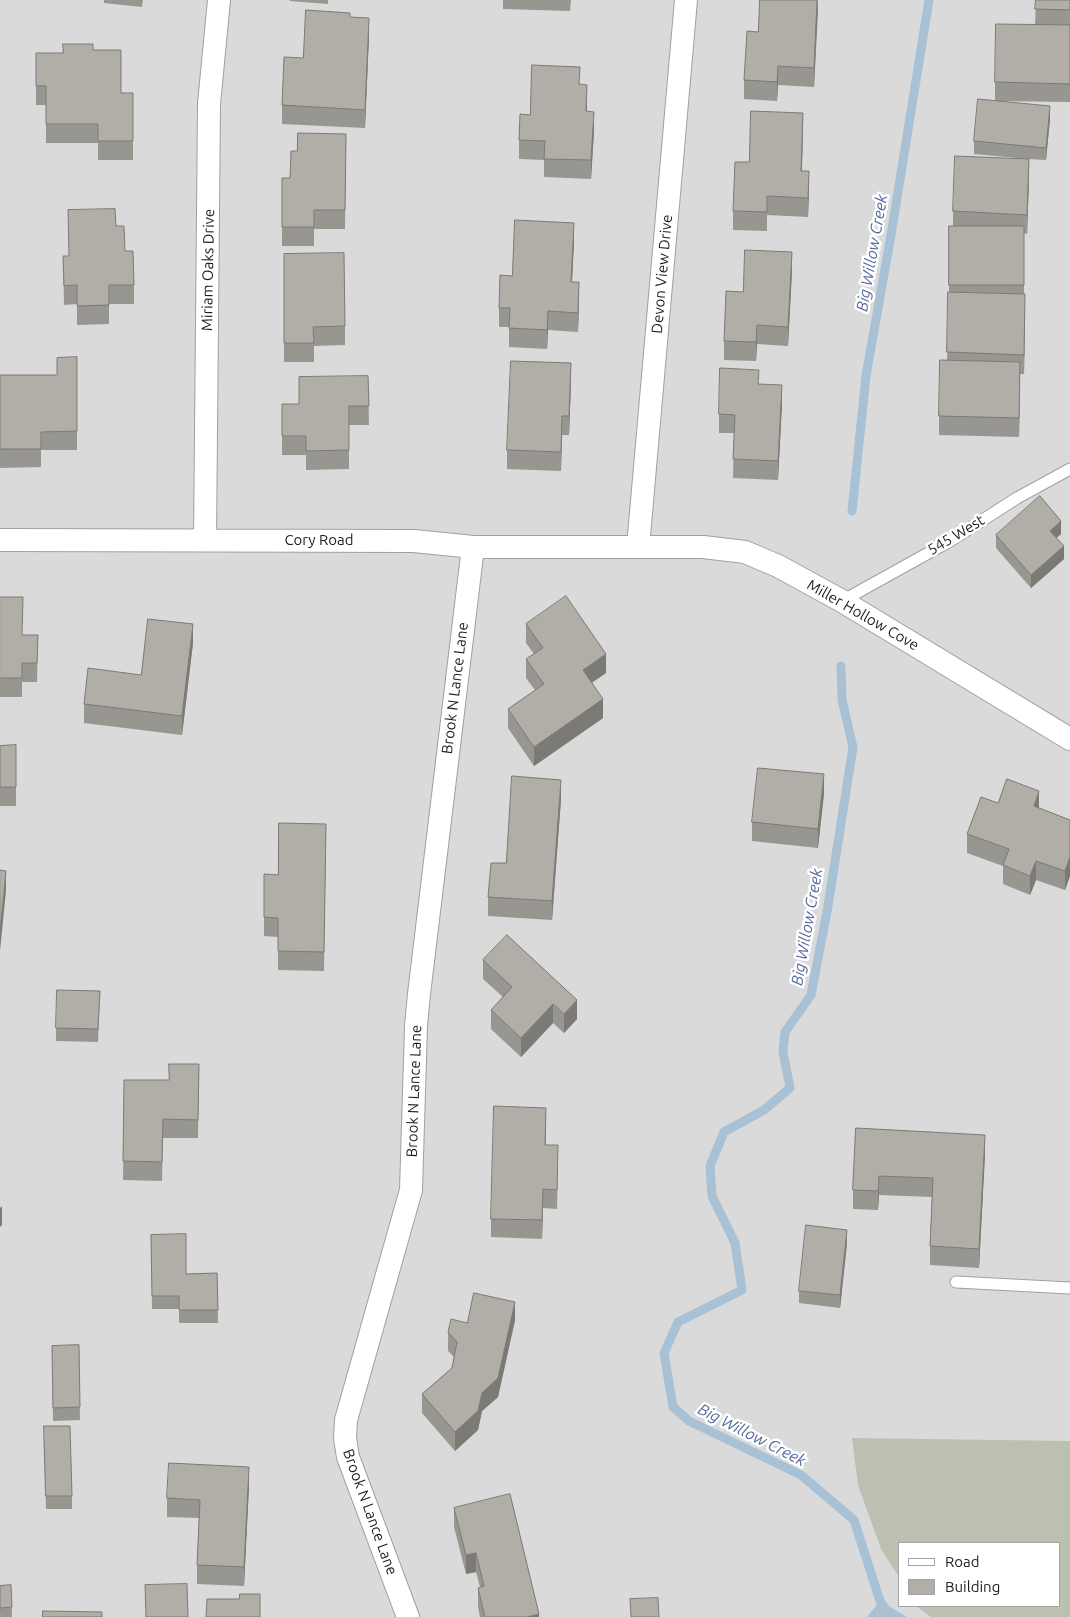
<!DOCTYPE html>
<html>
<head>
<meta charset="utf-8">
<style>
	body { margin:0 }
	#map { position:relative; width:1070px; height:1617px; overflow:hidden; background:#edece3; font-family:Ubuntu,sans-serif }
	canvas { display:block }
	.legend { position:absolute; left:898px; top:1542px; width:162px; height:65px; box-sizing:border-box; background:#fff; border:1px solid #a4a4a4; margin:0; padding:6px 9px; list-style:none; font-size:15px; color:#1c1c1c }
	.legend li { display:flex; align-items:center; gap:10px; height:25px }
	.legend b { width:25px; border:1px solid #a4a4a4 }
</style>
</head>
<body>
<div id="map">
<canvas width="1070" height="1617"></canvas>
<ul class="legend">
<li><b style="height:6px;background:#fff"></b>Road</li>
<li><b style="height:14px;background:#b1aea7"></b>Building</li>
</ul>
</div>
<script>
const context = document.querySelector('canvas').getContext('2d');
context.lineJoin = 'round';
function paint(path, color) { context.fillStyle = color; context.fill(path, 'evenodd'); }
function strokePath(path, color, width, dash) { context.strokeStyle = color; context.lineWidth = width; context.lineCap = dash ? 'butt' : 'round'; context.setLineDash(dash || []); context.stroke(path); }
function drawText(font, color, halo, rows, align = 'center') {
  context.font = font + ' Ubuntu,sans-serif'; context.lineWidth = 5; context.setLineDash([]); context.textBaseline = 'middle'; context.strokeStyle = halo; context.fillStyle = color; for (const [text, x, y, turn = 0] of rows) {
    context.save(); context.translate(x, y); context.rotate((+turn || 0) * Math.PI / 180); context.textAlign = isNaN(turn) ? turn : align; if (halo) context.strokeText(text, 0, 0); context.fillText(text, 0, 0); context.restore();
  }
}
const residential = new Path2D(`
	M0,0H1070V1617H0ZM899,1543H1059V1606H899Z`);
const construction = new Path2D(`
	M852,1438L1070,1441V1617H931L916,1606H1059V1543H899V1577L881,1549L858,1485Z`);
const water = new Path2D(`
	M880,1601L907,1617H867Z`);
const stream = new Path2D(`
	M852,511L866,376L892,229L929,0
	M841,666L842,700L853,747L828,906L811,995L785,1032L783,1052L790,1088L764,1110L724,1132L710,1166L712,1196L735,1243L742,1290L678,1322L664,1353L673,1407L689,1421L801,1475L854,1520L880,1601L891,1617`);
const lane = new Path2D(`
	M842,601L950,541L1017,498L1070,469
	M956,1282L1070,1288`);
const street = new Path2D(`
	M0,540L414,541L473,547H703L745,552L778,566L842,601L1070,739
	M205,540L209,104L219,0
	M638,547L686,0
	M408,1617L348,1457L345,1438L346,1420L411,1190L416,1026L419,994L473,547`);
const wall = new Path2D(`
	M104,0H143L142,7L104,3Z
	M290,0H328V4L290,1Z
	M503,0H571L570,11L503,9Z
	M818,0L814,87L778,85L777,101L744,99V80L758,32Z
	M1036,0H1070V102L996,101L1050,119L1046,160L1029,159V178L1027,234L1024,233V294L1025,313L1024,374H1020L1019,437L939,435V416L947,360L949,292V226H953V211L1028,159L974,154V141L995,101V82L1035,25Z
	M350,17L369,36L365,128L282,124V105L303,58Z
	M93,50L121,93H133V160H98V143H46V105H36V53H63Z
	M580,84L587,103V111L594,131L591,179L544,177V160L519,159V140L530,115Z
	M803,132L802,171L809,190L808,217L767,215V231L733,230V211L749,162Z
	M346,134L345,229H314V246H282V178H290L297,151Z
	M116,226L125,251L134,285V304H109V324L77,325V304L64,305L63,256H69Z
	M574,242L572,282L579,301L578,332L548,330L547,349L509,347V327H499V308L512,276Z
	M284,254L345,326V345L314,346V362H284Z
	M792,271L788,346L757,344L756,361L724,360V341L743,292Z
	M77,357V450H41V467L0,468V375H57Z
	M368,376L369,425H349V469L306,470V455H282V404H299Z
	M571,382L569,435H562L561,471L507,469V450Z
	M759,384L782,404L778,480L733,478L734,433H719V414Z
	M1061,534L1056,538L1064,559L1031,588L996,548V535Z
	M0,597L22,635H38L37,682H22V697H0Z
	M526,624L606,673L592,682L603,718L534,766L508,728V709L535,690L526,678V659L534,654L526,643Z
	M193,643L182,735L84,723V704L141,675Z
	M16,745V806H0V746Z
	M824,793L818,848L752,841V822Z
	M561,799L552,920L488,916V897L506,863Z
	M998,803L1039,808L1070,820V876L1065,890L1036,880L1030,895L1003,884V866L967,853V834Z
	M326,824L324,971L278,970V937L264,936V874L278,875Z
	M483,960L577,1019L564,1033L553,1023L521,1057L491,1029V1010L503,997L483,979Z
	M100,991L98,1042L56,1041V1028Z
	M199,1064L198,1138H163L162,1181L123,1180L124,1080H169Z
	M546,1127V1145L558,1164L557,1209L543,1208L542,1239L491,1237V1219Z
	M856,1128L985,1154L979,1268L930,1265V1246L932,1197L879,1195L878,1210L853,1209V1190Z
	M151,1235L186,1274L217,1273L218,1323H179V1309H152Z
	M847,1243L840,1308L799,1303V1291Z
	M515,1320L498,1397L482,1411L478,1430L455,1451L422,1413V1394L452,1368L454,1357L448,1351V1332L467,1323Z
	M79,1345L80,1420L53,1421L52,1346Z
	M44,1439L72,1496V1509H46Z
	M249,1486L244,1586L197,1584V1565L199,1518L167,1517V1498Z
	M454,1508L539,1617H480L478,1607V1588L480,1587L476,1572L466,1574L454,1527Z
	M11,1585L12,1617H0V1586Z`);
const shadedWall = new Path2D(`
	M817,0L818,11L814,87V68Z
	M369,18V36L365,128V110Z
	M778,66V85L777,101V82Z
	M587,85V103L586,130V111Z
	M1050,106V119L1046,160V148Z
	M594,112V131L591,179V160Z
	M803,113V132L801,190V171Z
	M1029,159V178L1027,234V215Z
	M809,171V190L808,217V198Z
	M574,223V242L571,301V282Z
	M792,252V271L788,346V327Z
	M579,282V301L578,332V313Z
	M1025,294V313L1024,374V355Z
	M548,311V330L547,349V330Z
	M757,325V344L756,361V342Z
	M1020,362V381L1019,437V418Z
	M571,363V382L569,435V416Z
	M782,385V404L778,480V461Z
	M562,416V435L561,471V452Z
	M1061,521V534L1050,544V531Z
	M1064,546V559L1031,588V575Z
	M193,624V643L182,735V716Z
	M606,654V673L583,689V670Z
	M603,699V718L534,766V747Z
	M824,774V793L818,848V829Z
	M561,780V799L552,920V901Z
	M1039,791V810L1034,806Z
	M1070,857V876L1065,890V871Z
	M1036,861V880L1030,895V876Z
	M6,871V890L0,951V932Z
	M577,1000V1019L564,1033V1014Z
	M553,1004V1023L521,1057V1038Z
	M985,1135V1154L979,1268V1249Z
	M879,1176V1195L878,1210V1191Z
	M543,1189V1208L542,1239V1220Z
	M2,1206V1225L0,1227V1208Z
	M847,1230V1243L840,1308V1295Z
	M515,1302V1320L498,1397L482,1411L478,1430L455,1451V1432L482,1393Z
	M249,1467V1486L244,1586V1567Z
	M476,1553V1572L466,1574V1555Z
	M539,1614V1617H527Z`);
const building = new Path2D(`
	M760,0H817L814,68L778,66L777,82L744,80L747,31L758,32Z
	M1036,0H1070V10L1035,9Z
	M306,10L350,13V17L369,18L365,110L282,105L284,57L303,58Z
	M996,24L1070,25V84L995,82Z
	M63,44H93V50H121V93H133V141H98V124H46V86H36V53H63Z
	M532,65L580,67L579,84L587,85L586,111L594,112L591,160L544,159L545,141L519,140L520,114L530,115Z
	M978,99L1050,106L1046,148L974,141Z
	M751,111L803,113L801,171H809L808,198L767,196V212L733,211L735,162H749Z
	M298,133L346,134L345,210H314V227H282V178H290L291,151H297Z
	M955,156L1029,159L1027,215L953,211Z
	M115,209L116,226H124L125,251H133L134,285H109V305L77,306V285L64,286L63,256H69L68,210Z
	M515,220L574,223L571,282H579L578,313L548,311L547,330L509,328L510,308H499L500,275L512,276Z
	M949,226H1024V285H949Z
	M745,250L792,252L788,327L757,325L756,342L724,341L726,291L743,292Z
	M344,253L345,326L313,327L314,343H284V254Z
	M948,292L1025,294L1024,355L947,352Z
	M77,357V431L41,432V449H0V375H57V358Z
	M940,360L1020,362L1019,418L939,416Z
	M511,361L571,363L569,416H562L561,452L507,450Z
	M720,368L759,370L758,384L782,385L778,461L733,459L735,415L719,414Z
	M368,376L369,406H349V450L306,451V436H282V404H299V377Z
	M1040,496L1061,521L1050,531L1064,546L1031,575L996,535Z
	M566,596L606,654L583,670L603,699L534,747L508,709L544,684L526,659L543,648L526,624Z
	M0,597H23L22,635H38L37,663H22V678H0Z
	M148,619L193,624L182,716L84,704L88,668L141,675Z
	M16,745V787H0V746Z
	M758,768L824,774L818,829L752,822Z
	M512,776L561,780L552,901L488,897L491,863H506Z
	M1007,779L1039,791L1034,806L1070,820V857L1065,871L1036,861L1030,876L1003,865L1009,849L967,834L981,797L998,803Z
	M279,823L326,824L324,952L278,951V918L264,917V874L278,875Z
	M0,870L6,871L0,932Z
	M507,935L577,1000L564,1014L553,1004L521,1038L491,1010L512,987L483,960Z
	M57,990L100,991L98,1029L56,1028Z
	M169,1064H199L198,1120L163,1119L162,1162L123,1161L124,1080H169Z
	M494,1106L546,1108L545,1145H558L557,1190L543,1189L542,1220L491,1219Z
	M856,1128L985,1135L979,1249L930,1246L933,1178L879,1176L878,1191L853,1190Z
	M806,1225L847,1230L840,1295L799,1291Z
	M186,1234V1274L217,1273L218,1310H179V1296H152L151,1235Z
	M474,1293L515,1302L498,1378L482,1393L478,1411L455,1432L422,1394L452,1368L457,1342L448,1332L451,1319L467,1323Z
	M79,1345L80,1407L53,1408L52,1346Z
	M44,1426H70L72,1496H46Z
	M169,1463L249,1467L244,1567L197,1565L200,1500L167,1498Z
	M510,1494L539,1614L527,1617H485L478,1588L484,1586L476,1553L466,1555L454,1508Z
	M187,1584L188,1617H146L145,1585Z
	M11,1585L12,1607L0,1608V1586Z
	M240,1594H260V1617H206L207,1599H239Z
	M658,1598L659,1617H631L630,1599Z
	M43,1611L102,1612V1617H43Z`);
const streetNames = [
	["Miriam Oaks Drive",208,270,-89],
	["Devon View Drive",662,274,-85],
	["545 West",956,535,-31],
	["Cory Road",319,540],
	["Miller Hollow Cove",863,615,30],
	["Brook N Lance Lane",455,688,-83],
	["Brook N Lance Lane",414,1091,-88],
	["Brook N Lance Lane",370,1512,70]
];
const waterNames = [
	["Big Willow Creek",872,253,-80],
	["Big Willow Creek",807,927,-80],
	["Big Willow Creek",752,1435,27]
];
paint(residential, '#dadada');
paint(construction, '#bcc0b0');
paint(water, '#a9c1d5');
strokePath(stream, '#a9c1d5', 9);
strokePath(lane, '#a0a0a0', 13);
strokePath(street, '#a0a0a0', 24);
strokePath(lane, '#fff', 11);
strokePath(street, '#fff', 22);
paint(wall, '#989690');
paint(shadedWall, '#7c7a75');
paint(building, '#b1aea7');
strokePath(building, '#7c7a75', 1);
drawText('15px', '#1c1c1c', '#fff', streetNames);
drawText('italic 16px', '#5569a0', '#fff', waterNames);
</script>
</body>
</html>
